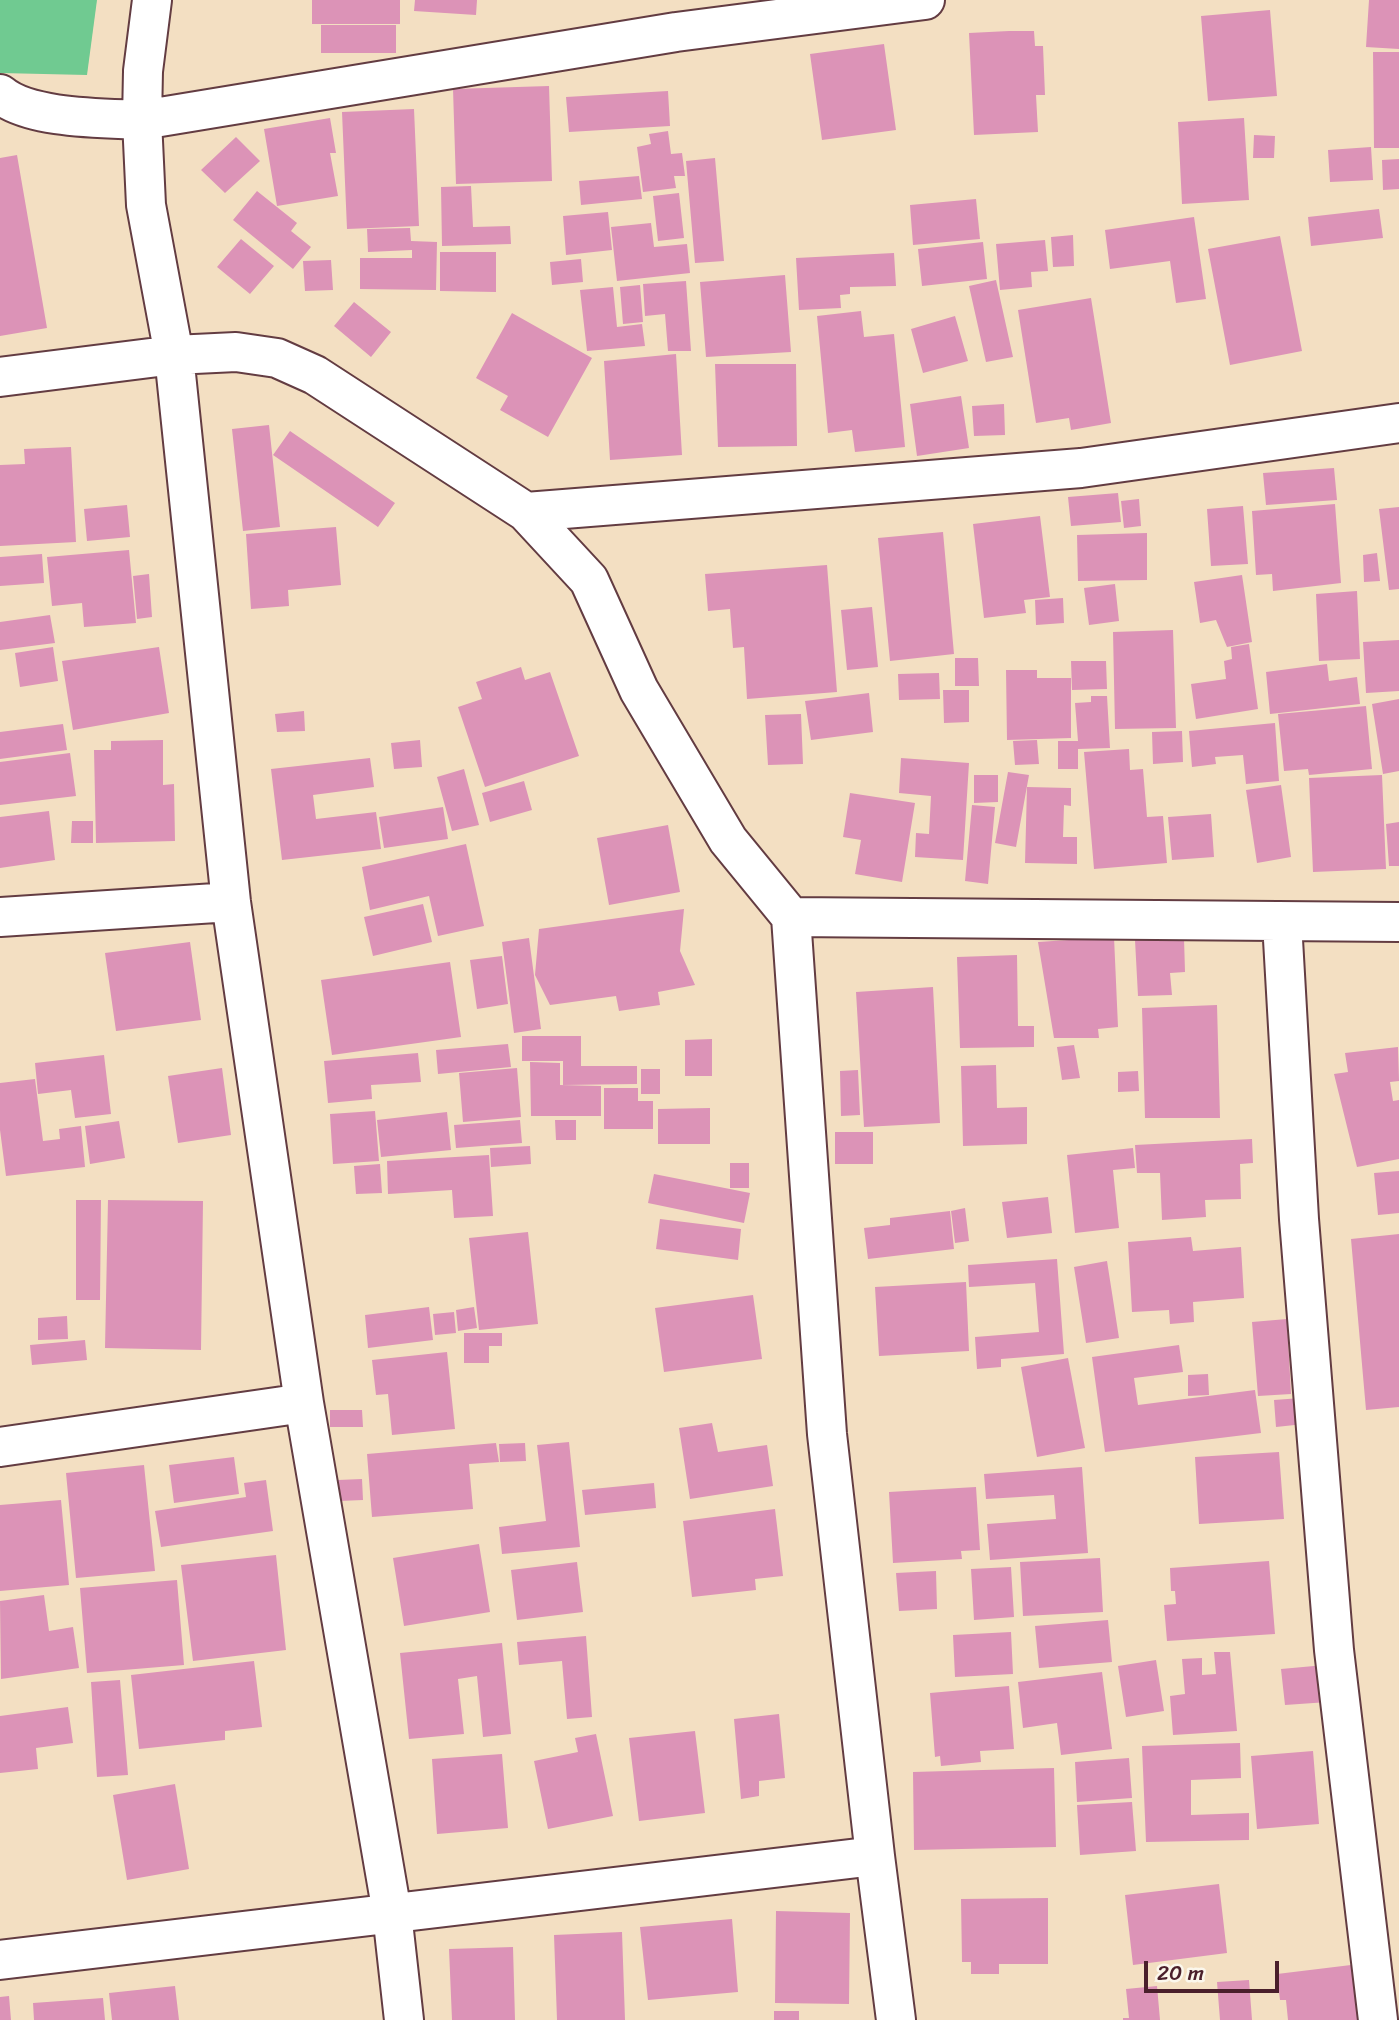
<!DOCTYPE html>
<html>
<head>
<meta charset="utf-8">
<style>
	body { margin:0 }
	#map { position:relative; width:1399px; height:2020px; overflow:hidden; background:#f3dfc2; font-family:Sriracha,sans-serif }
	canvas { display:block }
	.scale { position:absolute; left:1144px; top:1961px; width:135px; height:32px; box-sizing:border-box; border:4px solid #4a1f2b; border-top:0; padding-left:9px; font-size:21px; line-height:24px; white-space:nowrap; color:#4a1f2b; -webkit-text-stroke:5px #fbf7ec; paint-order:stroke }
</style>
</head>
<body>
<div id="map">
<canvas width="1399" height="2020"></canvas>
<div class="scale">20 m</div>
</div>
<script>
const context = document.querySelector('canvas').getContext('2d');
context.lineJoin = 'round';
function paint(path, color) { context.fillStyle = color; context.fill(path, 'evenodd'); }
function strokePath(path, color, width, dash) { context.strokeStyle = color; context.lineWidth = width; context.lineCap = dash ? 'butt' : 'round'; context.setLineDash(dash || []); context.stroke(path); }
const green = new Path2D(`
	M0,0H97L87,75L0,73Z`);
const building = new Path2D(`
	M312,0H400V24H312Z
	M415,0H477L476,15L414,11Z
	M1369,0H1399V49L1366,47Z
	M1270,10L1277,96L1208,101L1201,16Z
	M321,25H396V53H321Z
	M1009,31H1034L1035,46H1043L1045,95H1036L1038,132L974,135L969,33Z
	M884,44L896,130L822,140L810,54Z
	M1373,52H1399V148H1374Z
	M549,86L552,181L456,184L453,89Z
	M668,91L670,126L569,132L566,97Z
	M414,109L419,226L347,229L342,112Z
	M330,118L336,153H330L338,196L277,206L264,129Z
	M1244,118L1249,200L1182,204L1178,122Z
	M668,131L671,154L682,153L685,176H674L676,188L643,192L637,147L651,144L649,134Z
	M1254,135L1275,136L1274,158H1253Z
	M236,137L260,161L225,193L201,170Z
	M1371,147L1373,180L1330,182L1328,150Z
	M17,155L47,328L0,336V158Z
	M715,158L724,261L695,263L686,161Z
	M1399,159V189L1383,190L1382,160Z
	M639,176L642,199L581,205L579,181Z
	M471,186L473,227L510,226L511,244L442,246L441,187Z
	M257,191L297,223L291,231L311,247L293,269L233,220Z
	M679,193L684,238L658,241L653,196Z
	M976,199L980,239L913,245L910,205Z
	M1379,209L1383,238L1311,246L1308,217Z
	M608,212L612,250L566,255L563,216Z
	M1194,217L1206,299L1176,303L1170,261L1110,269L1105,230Z
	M651,223L654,247L687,244L690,273L617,281L611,227Z
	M410,228L411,241L437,242L436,290L360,289V258H412V250L368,252L367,229Z
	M1073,235L1074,266L1053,267L1051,237Z
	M1280,236L1302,351L1230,365L1208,249Z
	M241,239L274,266L250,294L217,267Z
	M1045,240L1048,271L1031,272L1032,287L1000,290L996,244Z
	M983,242L987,279L922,286L918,249Z
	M440,252H496V292L440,291Z
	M894,253L896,286L850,287V294L840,295L841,308L799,310L796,258Z
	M581,259L583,282L552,285L550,262Z
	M331,260L333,290L305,291L303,261Z
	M785,275L791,352L706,357L700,282Z
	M996,280L1013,357L986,362L969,286Z
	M686,281L691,351H668L665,314L645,316L643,284Z
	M640,285L643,322L623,324L620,287Z
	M613,287L617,327L642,324L645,346L587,351L580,290Z
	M1091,298L1111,423L1071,430L1069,418L1036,423L1018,310Z
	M354,302L391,332L371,357L334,326Z
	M861,311L864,337L894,334L905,447L855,452L852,430L828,433L817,316Z
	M512,313L592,358L548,437L500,410L508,396L476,378Z
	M955,316L968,361L923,373L911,329Z
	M676,354L682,455L610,460L604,361Z
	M715,364H796L797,446L718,447Z
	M961,396L969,448L917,456L910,404Z
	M1004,404L1005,435L974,436L972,406Z
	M269,425L280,527L243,531L232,429Z
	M290,431L395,503L378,527L273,455Z
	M71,447L76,542L0,546V465L25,464L24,449Z
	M1334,468L1337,500L1266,505L1263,473Z
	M1118,493L1121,522L1071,526L1068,497Z
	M1139,499L1141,526L1124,528L1121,501Z
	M1335,504L1341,583L1273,591L1272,574L1256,575L1252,511Z
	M127,505L130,537L87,541L84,509Z
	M1243,506L1248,564L1211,566L1207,509Z
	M1399,507V589L1389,590L1379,509Z
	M1040,516L1050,597L1024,600L1026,613L984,618L973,524Z
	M336,527L341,585L288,590L289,606L251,609L246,534Z
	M943,532L954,654L890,661L878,538Z
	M1147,533V580L1078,581L1077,535Z
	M129,550L136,623L84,627L82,603L52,606L47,557Z
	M1377,553L1380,581L1364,582L1363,555Z
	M42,554L44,583L0,586V557Z
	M827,565L837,692L747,699L744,647L733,648L730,609L708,611L705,574Z
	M149,574L152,617L137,619L133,576Z
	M1242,575L1252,642L1227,647L1216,620L1200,623L1194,582Z
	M1115,584L1119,621L1089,625L1084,588Z
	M1357,591L1360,659L1319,661L1316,594Z
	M1063,598L1064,623L1036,625L1035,600Z
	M872,607L878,667L847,670L841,610Z
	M50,615L55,643L0,650V622Z
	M1173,630L1176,728L1115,729L1113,632Z
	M1399,640V691L1366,693L1363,642Z
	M1249,644L1258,709L1196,719L1191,684L1226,679L1224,661L1232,659L1231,647Z
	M53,647L58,681L20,687L15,653Z
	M159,647L169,713L73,730L62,661Z
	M955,658H978L979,686H955Z
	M1071,661H1106L1107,689L1072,690Z
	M1327,664L1329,681L1357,677L1360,704L1270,714L1266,672Z
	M521,667L525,680L550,672L579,756L485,787L458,707L482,699L476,682Z
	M1006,670H1037V678H1071V738L1007,740Z
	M939,673L940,699L899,700L898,674Z
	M943,690H969V722L944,723Z
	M869,693L873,732L811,740L805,701Z
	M1091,696H1107L1110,748L1078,749V769H1058V741H1078L1075,703L1091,702Z
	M1399,699V771L1383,774L1372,704Z
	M1366,706L1372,769L1309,775L1308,769L1284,771L1278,714Z
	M304,711L305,731L277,732L275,714Z
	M801,714L803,764L768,765L765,715Z
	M1275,723L1279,781L1246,784L1243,755L1215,757L1216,764L1192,767L1189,731Z
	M63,724L67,750L0,759V732Z
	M1182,731L1183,762L1153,764L1152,732Z
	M163,740V785L174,784L175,841L96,843L94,750H111V741Z
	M420,740L422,767L394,769L391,743Z
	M1037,740L1039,764L1015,765L1013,741Z
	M1129,749L1130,770L1143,769L1147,817L1163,816L1167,863L1094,869L1084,752Z
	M70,753L76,796L0,805V762Z
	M370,758L374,787L313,795L316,819L376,812L381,849L282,860L271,769Z
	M901,758L969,763L963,860L915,857L916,833L929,834L931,796L899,793Z
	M464,769L479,825L452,831L437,777Z
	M1008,772L1029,775L1016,847L995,843Z
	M974,775H998V802L974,803Z
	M1382,775L1386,869L1313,872L1309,778Z
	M524,781L532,810L490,822L482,793Z
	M1281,785L1291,857L1257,863L1246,790Z
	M1027,787L1071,788V806L1064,805L1063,837H1077V864L1025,863Z
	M850,793L915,803L902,882L855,874L861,840L843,837Z
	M972,805L995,807L988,884L965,881Z
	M443,807L448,839L384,848L379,817Z
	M49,811L55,860L0,868V817Z
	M1211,814L1214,857L1172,860L1168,817Z
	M72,821H93V843H71Z
	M1399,822V866H1389L1386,824Z
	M668,825L680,892L609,905L597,838Z
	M466,844L484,926L438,936L429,896L370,910L362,867Z
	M423,904L432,942L373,956L364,917Z
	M684,909L680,951L695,985L658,992L660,1005L619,1011L616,996L550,1005L535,975L539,929Z
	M1114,937L1118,1027L1098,1029L1099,1038H1054L1038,942Z
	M529,938L541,1029L514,1033L502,942Z
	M1184,938L1185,972L1170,973L1172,995L1138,996L1135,940Z
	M190,942L201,1020L116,1031L105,953Z
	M1017,955L1018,1026H1034V1047L960,1048L957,957Z
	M502,956L508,1004L477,1009L470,960Z
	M450,962L461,1037L332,1055L321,980Z
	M933,987L940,1123L864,1127L856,992Z
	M1217,1005L1220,1118H1145L1142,1008Z
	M522,1036H581V1066H637V1084L563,1085V1061H522Z
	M712,1039V1076H685V1040Z
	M508,1044L511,1067L438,1074L436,1050Z
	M1074,1045L1080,1078L1062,1080L1057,1047Z
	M1398,1047L1399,1081L1390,1082L1393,1101L1399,1100V1159L1357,1167L1334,1074L1348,1072L1345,1053Z
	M418,1053L421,1082L371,1085L372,1099L328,1103L324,1061Z
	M104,1055L111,1114L75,1118L71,1090L38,1094L35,1063Z
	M530,1062L560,1063V1085L601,1086V1116H531Z
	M996,1065L997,1108L1027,1107V1144L963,1146L961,1066Z
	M222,1068L231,1135L178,1143L168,1076Z
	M517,1068L521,1117L463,1122L459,1073Z
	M641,1069H660V1094H641Z
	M858,1070L860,1115L841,1116L840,1071Z
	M1138,1071L1139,1091L1118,1092V1072Z
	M35,1079L43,1141L60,1139L59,1129L81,1126L85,1167L6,1176L0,1130V1083Z
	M604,1088H638V1101H653V1129H604Z
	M710,1108V1144H658V1109Z
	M375,1111L379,1161L333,1164L330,1114Z
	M447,1112L451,1150L381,1157L377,1120Z
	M520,1120L522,1143L456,1148L454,1125Z
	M555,1120H576V1140H556Z
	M119,1121L125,1158L90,1164L85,1126Z
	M835,1132H873V1164H835Z
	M1252,1139L1253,1163L1240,1164L1241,1199L1205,1200L1206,1217L1162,1220L1160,1173H1137L1135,1145Z
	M530,1146L531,1164L491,1167L490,1148Z
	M1133,1148L1135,1168L1113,1170L1119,1228L1075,1233L1067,1155Z
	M489,1155L493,1216L454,1218L452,1190L388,1194L387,1161Z
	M730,1163H749V1188H730Z
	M380,1164L382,1193L356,1194L354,1166Z
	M1399,1171V1213L1378,1215L1374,1173Z
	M654,1174L750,1193L744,1223L648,1203Z
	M1048,1197L1052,1233L1007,1238L1002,1202Z
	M76,1200H101L100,1300H76Z
	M108,1200L203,1201L201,1350L105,1348Z
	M965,1208L969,1241L955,1243L951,1211Z
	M950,1211L954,1249L868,1259L864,1228L890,1225V1218Z
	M660,1219L741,1229L738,1260L656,1249Z
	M528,1232L538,1324L479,1330L469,1238Z
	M1399,1234V1407L1366,1410L1351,1239Z
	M1191,1237L1193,1251L1241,1247L1244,1298L1193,1302L1194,1322L1170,1324L1169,1310L1132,1312L1128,1242Z
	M1057,1259L1064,1354L1001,1359V1367L977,1369L975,1337L1039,1332L1035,1283L969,1287L968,1265Z
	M1107,1261L1119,1338L1086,1343L1074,1267Z
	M966,1282L969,1351L879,1356L875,1287Z
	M753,1295L762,1359L664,1372L655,1308Z
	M429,1307L433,1340L368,1348L365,1315Z
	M474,1307L477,1328L458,1331L456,1310Z
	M454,1312L456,1333L435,1335L433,1314Z
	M67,1316L68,1339L38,1340V1318Z
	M1287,1319L1291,1394L1258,1396L1252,1322Z
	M464,1333H502V1346H489V1363H464Z
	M85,1340L87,1360L32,1365L30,1345Z
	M1179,1345L1183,1372L1134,1378L1138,1405L1255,1390L1261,1433L1105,1452L1092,1357Z
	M447,1352L455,1429L392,1435L388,1394L376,1395L372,1360Z
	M1068,1358L1085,1448L1037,1457L1021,1367Z
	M1208,1374L1209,1395L1188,1396V1375Z
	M1301,1398L1304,1424L1276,1427L1274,1400Z
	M330,1410H362L363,1427H330Z
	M712,1423L718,1452L767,1445L773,1486L690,1499L679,1428Z
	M569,1442L580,1547L502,1554L499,1527L546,1521L537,1445Z
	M496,1443L499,1462L469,1464L473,1509L372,1517L367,1454Z
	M525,1443L526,1461L500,1462L499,1444Z
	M1279,1452L1284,1519L1199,1524L1195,1457Z
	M234,1457L239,1494L174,1503L169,1465Z
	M144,1465L155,1571L76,1578L66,1473Z
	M1082,1467L1088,1553L990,1560L987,1524L1056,1519L1054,1495L986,1499L984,1474Z
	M362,1479L363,1500L339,1501L338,1480Z
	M266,1480L273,1531L161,1547L155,1511L246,1497L244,1483Z
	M654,1483L656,1508L585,1515L582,1490Z
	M976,1487L980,1550L961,1551L962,1559L893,1563L889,1492Z
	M61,1500L69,1585L0,1591V1505Z
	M775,1509L783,1576L755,1579L756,1590L692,1597L683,1521Z
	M479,1544L490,1612L404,1626L393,1558Z
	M276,1555L286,1650L193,1661L181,1565Z
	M1100,1558L1103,1612L1023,1616L1020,1562Z
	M1269,1561L1275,1634L1167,1641L1164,1605L1176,1604L1175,1591H1171L1170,1568Z
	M577,1562L583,1612L517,1620L511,1570Z
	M1011,1567L1014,1617L974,1620L971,1569Z
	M936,1571L937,1609L899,1611L896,1573Z
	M177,1580L184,1665L87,1673L80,1588Z
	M44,1595L49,1631L73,1627L79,1668L1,1679L0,1601Z
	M1108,1620L1112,1662L1039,1668L1035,1626Z
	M1011,1632L1013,1674L955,1677L953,1635Z
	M586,1636L592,1717L567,1719L562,1661L519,1665L517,1642Z
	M502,1643L511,1734L483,1737L477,1676L458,1679L464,1734L409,1739L400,1653Z
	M1214,1652H1230L1237,1731L1173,1735L1170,1696L1185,1694L1182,1659L1202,1658V1675L1216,1674Z
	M1156,1660L1164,1711L1126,1717L1118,1666Z
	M254,1661L262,1727L225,1731V1740L139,1749L131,1675Z
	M1325,1665L1328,1702L1285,1705L1281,1669Z
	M1102,1672L1112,1749L1061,1755L1057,1723L1023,1728L1018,1682Z
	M120,1680L128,1775L97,1777L91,1682Z
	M1009,1686L1014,1749L980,1751L981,1762L941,1766L940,1756L935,1757L930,1693Z
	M68,1707L73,1743L36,1748L38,1769L0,1773V1716Z
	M779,1714L785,1778L759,1781V1796L741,1799L734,1719Z
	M695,1731L705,1813L639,1821L629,1738Z
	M596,1734L613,1816L548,1829L534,1761L578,1752L575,1738Z
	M1240,1743L1241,1778L1191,1780V1815L1249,1813V1840L1146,1842L1142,1746Z
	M1313,1751L1319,1824L1257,1829L1251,1756Z
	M502,1754L508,1828L437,1834L432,1759Z
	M1129,1758L1132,1798L1077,1802L1075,1762Z
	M1054,1768L1056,1847L914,1850L913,1772Z
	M175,1784L189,1869L127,1880L113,1795Z
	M1132,1802L1136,1851L1080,1855L1077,1805Z
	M1219,1884L1227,1953L1133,1965L1125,1895Z
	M1048,1898V1964H999V1974H971V1962H962L961,1899Z
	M776,1911L850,1913L849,2004L775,2003Z
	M732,1919L738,1992L648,2000L640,1927Z
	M622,1932L625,2020H557L554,1935Z
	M513,1947L515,2020H452L449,1949Z
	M1351,1965L1353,1982L1369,1980L1362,2020H1288L1286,2000H1280L1277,1974Z
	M1249,1980L1252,2020H1220L1217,1982Z
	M175,1986L179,2020H112L109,1993Z
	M1157,1986L1160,2020H1123V2018H1129L1126,1989Z
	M9,1996L11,2020H0V1997Z
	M103,1998L105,2020H34L33,2003Z
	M774,2011H799V2020H774Z`);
const minor = new Path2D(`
	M152,0L143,71L142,120L146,205L174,355L231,902L304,1403L392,1913L404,2020
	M0,94C29,119 104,118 142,120L676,32L925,0
	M0,377L174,355L236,352L277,358L315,375L526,512L589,580L639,690L728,840L791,917L1399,922
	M526,512L1081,468L1399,423
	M0,917L231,902
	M791,917L827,1434L875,1856L896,2020
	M1282,922L1299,1219L1334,1650L1378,2020
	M0,1447L304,1403
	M0,1960L875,1856`);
paint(green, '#70ca91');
paint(building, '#dc93b7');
strokePath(minor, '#633c42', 42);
strokePath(minor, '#fff', 38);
</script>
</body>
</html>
